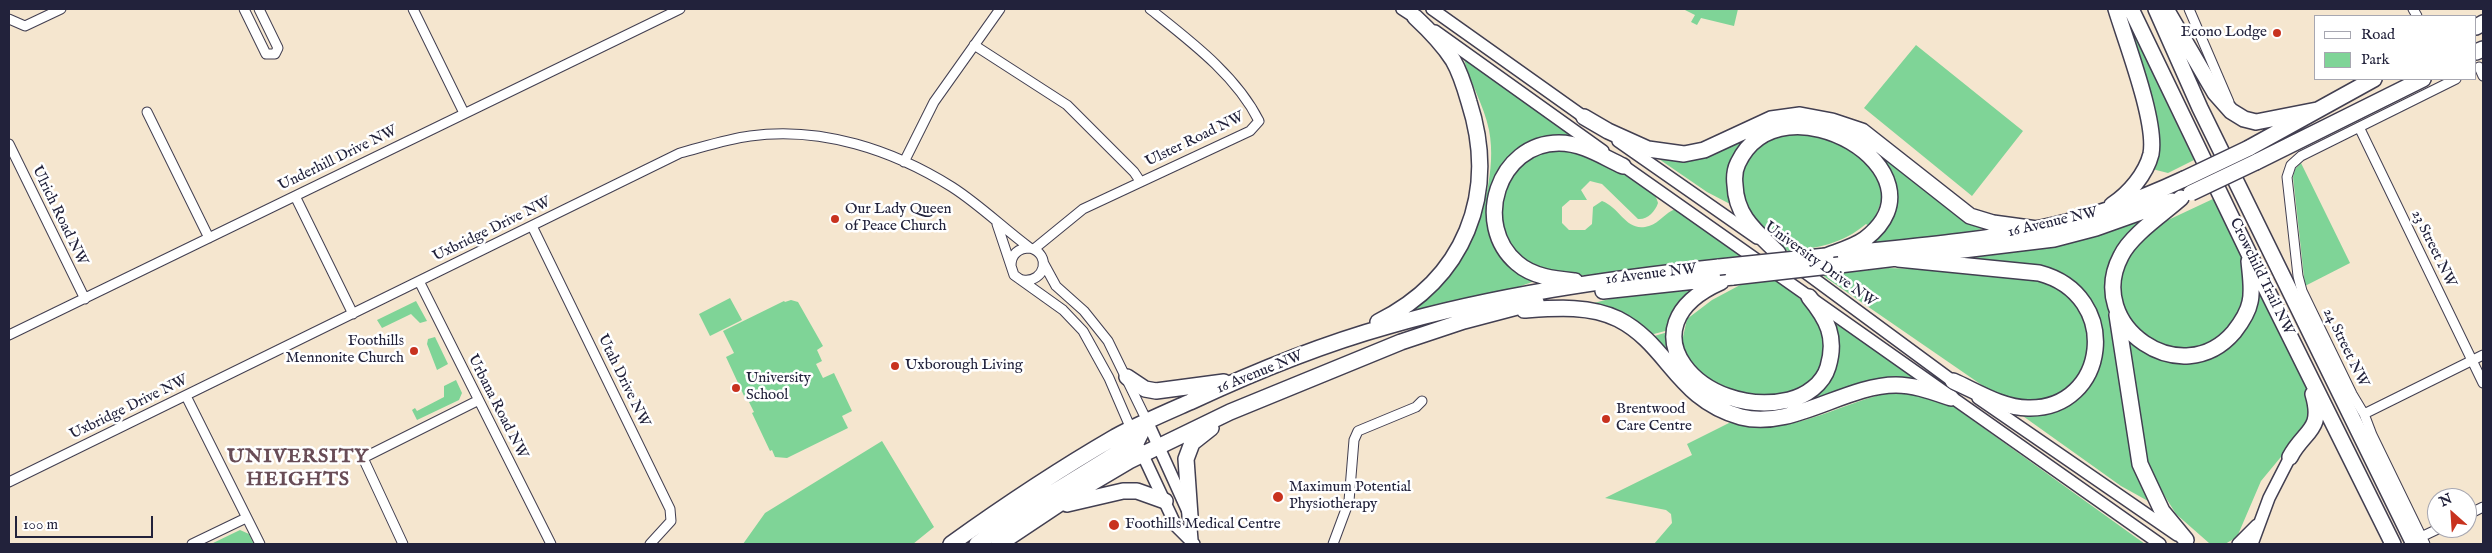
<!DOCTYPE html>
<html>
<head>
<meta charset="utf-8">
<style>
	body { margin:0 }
	#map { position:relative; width:2492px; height:553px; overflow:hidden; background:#f5e6cf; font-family:"IM FELL English",serif }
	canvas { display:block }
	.frame { position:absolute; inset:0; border:10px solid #22223b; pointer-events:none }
	.legend { position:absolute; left:2314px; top:15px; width:162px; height:65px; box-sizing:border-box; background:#fff; border:1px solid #a7a7b1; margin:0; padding:6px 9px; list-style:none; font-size:15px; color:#22223b }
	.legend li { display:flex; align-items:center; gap:10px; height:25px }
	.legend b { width:25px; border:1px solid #a7a7b1 }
	.north { position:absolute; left:2427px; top:488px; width:50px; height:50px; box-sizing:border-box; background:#fff; border:1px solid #a7a7b1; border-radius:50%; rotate:334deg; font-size:14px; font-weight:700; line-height:20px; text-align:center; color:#22223b }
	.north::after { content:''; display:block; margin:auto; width:18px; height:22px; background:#c8321e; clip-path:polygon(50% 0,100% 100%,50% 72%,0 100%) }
	.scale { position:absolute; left:15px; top:516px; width:138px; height:22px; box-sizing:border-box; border:2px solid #22223b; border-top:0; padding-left:6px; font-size:15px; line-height:18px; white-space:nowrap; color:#22223b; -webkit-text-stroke:4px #fff; paint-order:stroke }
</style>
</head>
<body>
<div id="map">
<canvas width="2492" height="553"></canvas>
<div class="frame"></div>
<ul class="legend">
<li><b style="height:6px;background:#fff"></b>Road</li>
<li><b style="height:14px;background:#7fd497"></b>Park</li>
</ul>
<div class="north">N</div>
<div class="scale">100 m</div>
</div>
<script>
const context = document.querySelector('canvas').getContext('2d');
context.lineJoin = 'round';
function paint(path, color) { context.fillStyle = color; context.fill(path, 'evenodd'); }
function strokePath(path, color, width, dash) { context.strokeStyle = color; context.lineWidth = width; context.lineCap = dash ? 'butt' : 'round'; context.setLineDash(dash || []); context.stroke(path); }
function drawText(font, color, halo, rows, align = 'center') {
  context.font = font + ' "IM FELL English",serif'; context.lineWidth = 5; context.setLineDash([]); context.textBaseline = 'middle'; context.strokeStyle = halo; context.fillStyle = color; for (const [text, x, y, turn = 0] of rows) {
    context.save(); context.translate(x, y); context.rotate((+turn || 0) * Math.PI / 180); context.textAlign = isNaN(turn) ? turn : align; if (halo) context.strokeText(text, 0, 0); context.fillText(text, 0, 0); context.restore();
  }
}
const green = new Path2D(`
	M1683,9H1738L1734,26L1701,18L1697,25L1691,22L1695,15Z
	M2122,9L2194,160L2168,173L2152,169Z
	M1916,45L2023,131L1972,196L1864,108Z
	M1464,59L1582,139L1553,137L1491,187L1488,217L1535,281L1507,291L1409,313C1454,280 1475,245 1487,191C1491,171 1493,151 1489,130C1484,105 1470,83 1464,59Z
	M1755,130L1855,133L1984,228L1967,234L1861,246L1885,221L1878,155L1859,139L1763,131L1729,193L1730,204L1707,192L1656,157Z
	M1805,132L1861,151L1881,183V202L1874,220L1869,226L1866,224C1842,244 1818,248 1788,251L1770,238L1739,200L1737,185L1750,152L1772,137Z
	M1561,146C1582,154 1655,179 1658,203C1655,212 1647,220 1638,219L1602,184L1590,181L1581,190L1587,200H1570L1562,207V223L1569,230H1585L1592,224L1593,207L1602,201C1621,208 1626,233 1649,226C1660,223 1665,212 1676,209L1742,256L1707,260L1706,263L1578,276L1532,268L1507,244L1497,203L1520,161Z
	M2301,163L2350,263L2305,286L2293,177L2295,169Z
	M2215,198C2226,220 2248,256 2247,281C2246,293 2242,307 2239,319L2200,350L2152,344L2125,315L2119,284L2130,251L2166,221Z
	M2145,220L2117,249L2110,262L2105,290L2135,449L2150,501H2148L2121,486L2020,414L2089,380L2088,298C2057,262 2016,265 1972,259C1994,251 2020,251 2044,247C2078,241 2112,230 2145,220Z
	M1888,268L1972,271L2053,281L2086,315L2088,361L2074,384L2043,402L2013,400L1989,390L1822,275Z
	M1774,280L1793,292L1819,318L1827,345L1818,376L1794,394L1746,398L1696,373L1678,337H1683L1687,319L1712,300L1742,284Z
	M1700,285L1669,330L1650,335L1620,316L1594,303L1628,294Z
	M2261,293L2307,388L2314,417L2261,481L2237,537L2225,544L2209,543L2176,514L2151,474L2143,446L2125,338C2159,373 2220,373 2247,328C2254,317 2255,302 2261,293Z
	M730,298L742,320L710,336L699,314Z
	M791,300L798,302L823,346L817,350L822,361L816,364L823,378L834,373L852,411L842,416L848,428L787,458L775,457L772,450L770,451L752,413L754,412L749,402L757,398L754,393L745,398L726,357L734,353L723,331L784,301L785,302Z
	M416,301L427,321L420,323L411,314L382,328L377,320Z
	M1837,324L1924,382L1783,411L1748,413L1723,406L1651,337L1668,332L1670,343L1731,402L1816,392L1834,326Z
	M435,337L448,364L437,370L427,344L428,339Z
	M456,380L462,393L459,400L417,420L412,410L415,408L417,411L444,397V386Z
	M1899,391L1946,401L2145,544H1654L1672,523L1671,514L1666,510L1605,498L1692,455L1687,444L1731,422C1788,441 1844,399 1899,391Z
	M882,441L934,527L913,544H743L765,513Z
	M240,530L249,534L254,544H211Z`);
const minor = new Path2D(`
	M244,9L266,54H275L278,48L259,9
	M413,9L464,113
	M2189,9L2229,102
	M2413,9L2417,16
	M9,19L25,26L61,9
	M974,45L1067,105L1134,172L1140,181
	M2479,67L2483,76
	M147,112L209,238
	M2359,127L2483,383
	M9,144L85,299
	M904,162L934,102L1000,9
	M295,196L353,314
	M997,224L1014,275L1063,310L1083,331L1109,378L1131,429
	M532,226L670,509L671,521L650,544
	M1034,249L1083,209L1250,131L1259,121C1236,75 1190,41 1150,9
	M1044,264L1056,286L1084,311L1108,341L1147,421
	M1011,266C1011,254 1018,248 1030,248C1052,254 1045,283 1023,280
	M419,281L551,544
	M9,335L680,9
	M186,396L260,544
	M2364,414L2483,355
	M9,482L680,153C703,147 727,139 750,136C821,126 893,150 952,187C980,205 1003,228 1030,248
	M2467,515L2483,507
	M2421,537L2440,528
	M192,544L246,518
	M403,544L363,458L477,401
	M1333,544L1349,501L1354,440L1358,431L1416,407L1422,401
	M2425,544L2372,435L2364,414L2352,394L2302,291L2298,276L2287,177L2291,165L2301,156L2456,79`);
const tertiary = new Path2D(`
	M1402,9L1422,22
	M1432,9L1591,122
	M1435,31L1603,151
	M1618,141L1757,238
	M1618,162L2160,544
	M1798,267L1958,385
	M1978,398L2177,535
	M1147,421L1190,516L1192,540
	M1140,449L1176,526L1194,544
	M2238,544L2257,525
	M2252,544L2269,498L2290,457`);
const trunk = new Path2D(`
	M2131,9L2249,254L2393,544
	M2156,9L2200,108L2414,544
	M2166,9L2215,93L2231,111L2244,119L2256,122L2317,110
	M2476,27L2483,23
	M2476,52L2483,49
	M1584,117L1608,131L1648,149L1684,154L1704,150L1771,119L1800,115L1832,121L1862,131L1970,216L1993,223L2037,229
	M2249,148L2374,79
	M2256,162L2423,79
	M2181,198C2163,214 2131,235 2121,256C2084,326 2182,393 2234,332C2241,323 2248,313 2250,302C2253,290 2250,273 2249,261
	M2112,205C2129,194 2146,174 2151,154C2157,122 2126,42 2116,9
	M1778,253C1757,232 1736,217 1735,185C1734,177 1734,171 1738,163C1781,72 1953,172 1865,239C1854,247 1839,251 1826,256
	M1843,254C1907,247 1973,242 2036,229C2088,219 2137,201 2184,179
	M1898,259L2039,273C2123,295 2108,410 2028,408C2002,408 1976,391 1953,381
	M1839,265L2054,239L2096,228L2172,201
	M1575,281C1555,279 1533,277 1517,263C1472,225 1498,143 1559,143C1583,143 1603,157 1623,166
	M1721,282C1619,327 1702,420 1789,400C1806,396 1823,384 1828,367C1837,337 1827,319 1809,297
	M1603,291L1733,277
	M1524,310C1555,308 1589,305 1618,319C1669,345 1676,399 1741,417C1792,430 1845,385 1896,385C1915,385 1933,392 1951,398
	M2117,315L2140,464L2162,511L2186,540
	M1378,322C1464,279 1499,195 1469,102C1465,88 1460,72 1453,60C1442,43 1429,30 1415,17
	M1127,377L1145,389L1156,391L1224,382
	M2290,457C2304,430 2324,431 2313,394
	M1067,504L1123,491H1137L1165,501
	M1190,516L1186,459L1192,443L1211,428
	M951,544C1004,506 1058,470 1115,437C1139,424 1165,413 1190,402C1254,372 1320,345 1388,326C1496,295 1608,279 1719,267
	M977,544L1020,513L1137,441L1147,421
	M999,544L1080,490L1129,461L1230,412L1401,342L1464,321L1536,302`);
const trunkBridge = new Path2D(`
	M2184,179L2249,148
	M2191,193L2256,162
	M1719,267L1826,256
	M1733,277L1839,265`);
const markers = [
	[2277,33,5,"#c8321e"],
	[835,219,5,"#c8321e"],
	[414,351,5,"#c8321e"],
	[895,366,5,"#c8321e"],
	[736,388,5,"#c8321e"],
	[1606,419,5,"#c8321e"],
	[1278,497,6,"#c8321e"],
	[1114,525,6,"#c8321e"]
];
const poiNames = [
	["Econo Lodge",2267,33,"right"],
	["Our Lady Queen",845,210],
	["of Peace Church",845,227],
	["Foothills",404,342,"right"],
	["Mennonite Church",404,359,"right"],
	["Uxborough Living",905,366],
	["University",746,379],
	["School",746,396],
	["Brentwood",1616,410],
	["Care Centre",1616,427],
	["Maximum Potential",1289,488],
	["Physiotherapy",1289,505],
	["Foothills Medical Centre",1125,525]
];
const streetNames = [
	["Ulster Road NW",1195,140,-26],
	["Underhill Drive NW",338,159,-26],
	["Ulrich Road NW",59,216,64],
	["16 Avenue NW",2053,223,-13],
	["Uxbridge Drive NW",492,230,-26],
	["23 Street NW",2433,249,64],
	["University Drive NW",1820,265,36],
	["16 Avenue NW",1651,275,-7],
	["Crowchild Trail NW",2261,277,64],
	["24 Street NW",2345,348,64],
	["16 Avenue NW",1260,373,-22],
	["Utah Drive NW",623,381,64],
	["Urbana Road NW",497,407,63],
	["Uxbridge Drive NW",129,408,-26]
];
const districtNames = [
	["UNIVERSITY",298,458],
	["HEIGHTS",298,481]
];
paint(green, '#7fd497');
strokePath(minor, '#423f51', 11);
strokePath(tertiary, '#423f51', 14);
strokePath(trunk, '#423f51', 18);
strokePath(minor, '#fff', 9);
strokePath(tertiary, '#fff', 11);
strokePath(trunk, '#fff', 15);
strokePath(trunkBridge, '#423f51', 18, []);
strokePath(trunkBridge, '#fff', 15);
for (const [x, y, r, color] of markers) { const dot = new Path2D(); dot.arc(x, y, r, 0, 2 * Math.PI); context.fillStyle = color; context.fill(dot); strokePath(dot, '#fff', 2); }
drawText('15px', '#22223b', '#fff', poiNames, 'left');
drawText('15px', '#22223b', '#fff', streetNames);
context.letterSpacing = '1px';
drawText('bold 20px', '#684c56', '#fff', districtNames);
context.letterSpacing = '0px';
</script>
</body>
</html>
